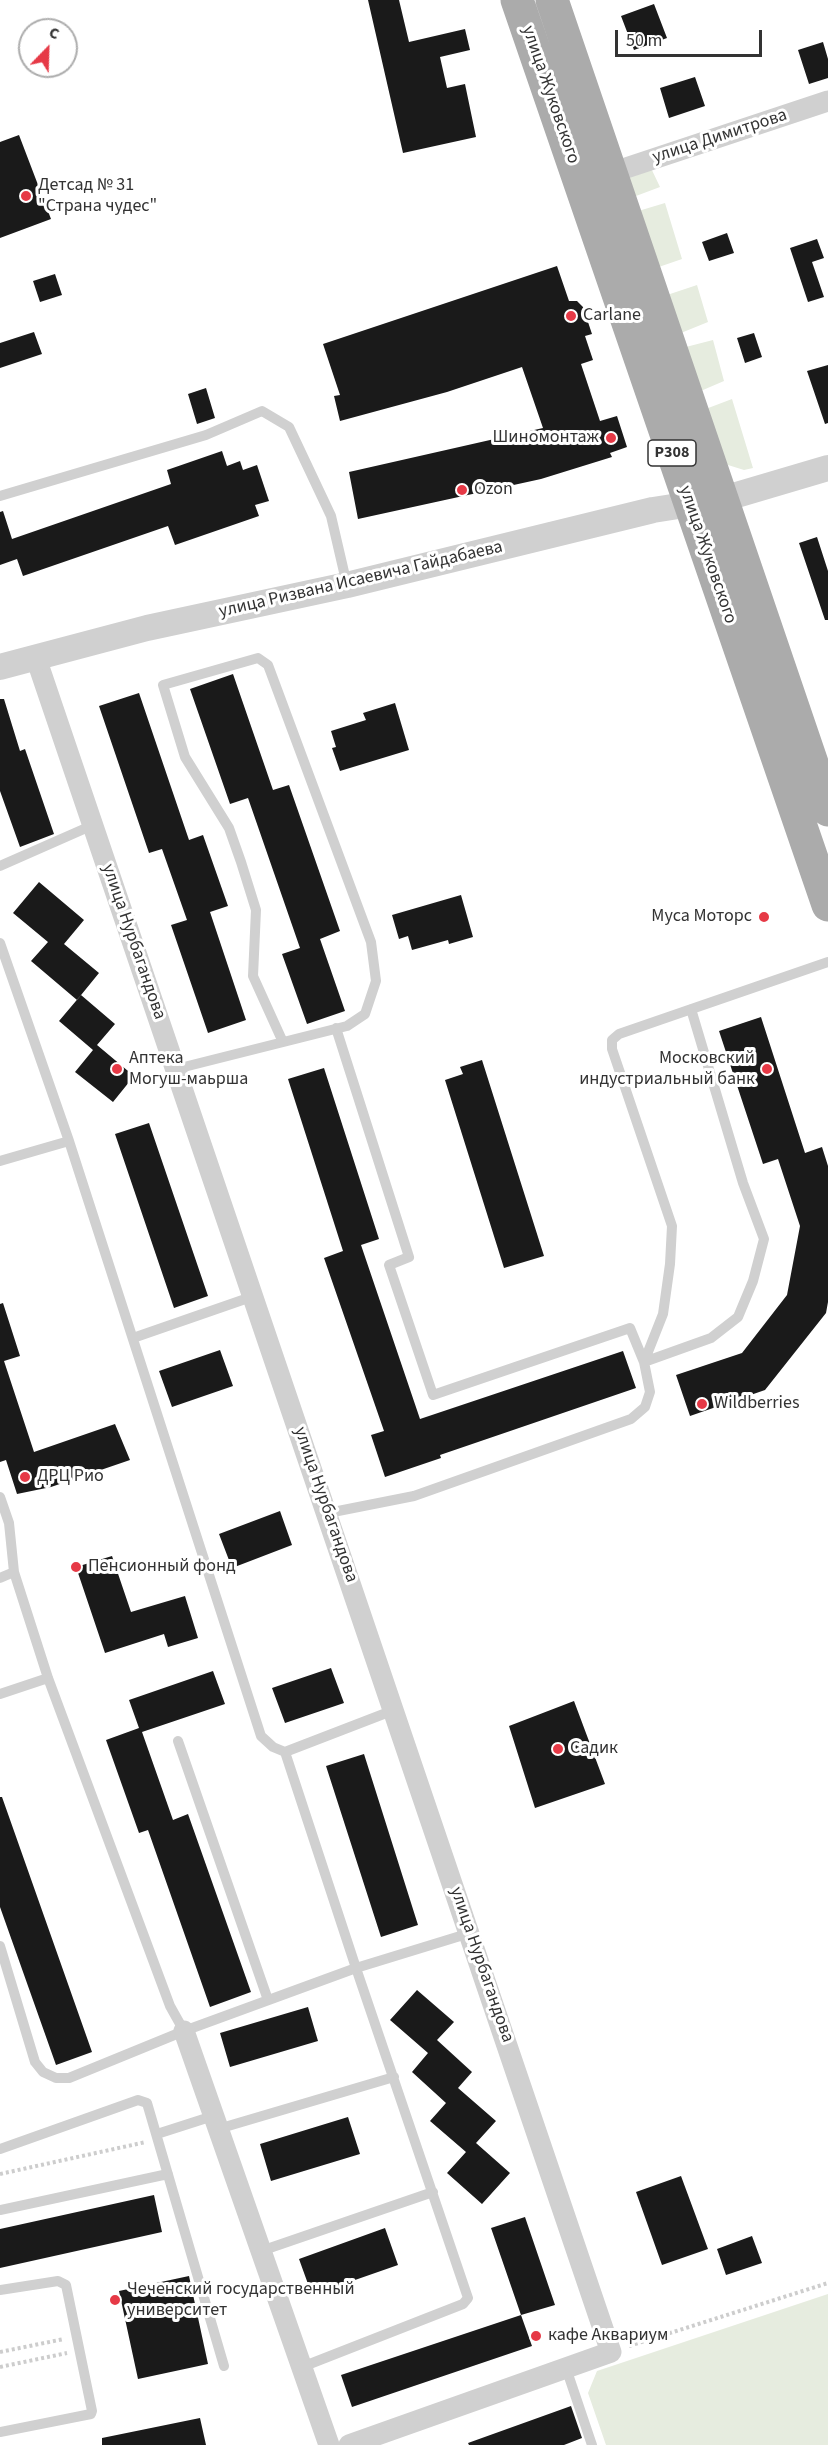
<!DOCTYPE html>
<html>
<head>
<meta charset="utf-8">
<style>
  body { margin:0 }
  #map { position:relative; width:828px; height:2445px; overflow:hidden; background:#fff; font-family:"Source Sans 3",sans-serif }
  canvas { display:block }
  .north { position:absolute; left:18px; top:18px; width:60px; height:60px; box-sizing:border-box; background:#fff; border:2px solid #adadad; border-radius:50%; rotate:23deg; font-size:16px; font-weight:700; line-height:24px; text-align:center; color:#333 }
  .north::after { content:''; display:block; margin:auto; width:21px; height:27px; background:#e63946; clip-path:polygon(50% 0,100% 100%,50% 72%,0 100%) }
  .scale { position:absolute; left:615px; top:30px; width:147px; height:27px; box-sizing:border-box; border:3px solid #333; border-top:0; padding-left:8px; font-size:18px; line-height:21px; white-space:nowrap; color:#333; -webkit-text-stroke:4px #fff; paint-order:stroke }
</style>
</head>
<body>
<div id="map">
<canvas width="828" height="2445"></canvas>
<div class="north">С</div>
<div class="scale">50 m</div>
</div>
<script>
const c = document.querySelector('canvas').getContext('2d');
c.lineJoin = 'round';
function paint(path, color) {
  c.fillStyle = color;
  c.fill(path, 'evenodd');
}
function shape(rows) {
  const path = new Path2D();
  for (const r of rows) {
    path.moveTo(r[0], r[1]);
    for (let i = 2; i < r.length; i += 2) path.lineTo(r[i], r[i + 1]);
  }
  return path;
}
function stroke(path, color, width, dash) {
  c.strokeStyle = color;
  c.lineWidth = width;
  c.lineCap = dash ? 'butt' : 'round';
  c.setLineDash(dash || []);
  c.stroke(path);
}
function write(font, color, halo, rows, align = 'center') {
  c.font = font + ' "Source Sans 3",sans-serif';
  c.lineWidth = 6;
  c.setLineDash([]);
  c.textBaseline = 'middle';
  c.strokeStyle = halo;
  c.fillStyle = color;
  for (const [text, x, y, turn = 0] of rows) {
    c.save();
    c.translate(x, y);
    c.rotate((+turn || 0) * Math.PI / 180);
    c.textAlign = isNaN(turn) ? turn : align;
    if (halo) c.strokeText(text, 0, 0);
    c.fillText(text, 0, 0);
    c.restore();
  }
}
paint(shape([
  [650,166,660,187,628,199,623,181],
  [665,203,682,259,653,269,635,212],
  [697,285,708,322,676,335,664,296],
  [713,340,724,381,696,393,682,348],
  [732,399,753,468,744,470,728,465,718,453,703,410],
  [828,2294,828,2445,606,2445,588,2393,597,2371]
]), '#e6ecdf');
paint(shape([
  [368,0,399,0,409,42,465,29,470,50,440,57,447,88,465,84,476,137,403,153],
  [654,4,667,38,634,50,621,16],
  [823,42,828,59,828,78,809,84,798,50],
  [695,77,705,106,669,118,660,88],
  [19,135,51,219,0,238,0,142],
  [727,233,734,253,709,261,702,242],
  [817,239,824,258,812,262,824,297,808,302,790,248],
  [557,266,569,301,577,301,583,307,592,334,585,336,593,360,581,364,600,421,617,416,627,447,610,453,612,457,541,479,358,519,349,472,543,428,522,367,447,392,340,421,334,396,340,395,323,344],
  [55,274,62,295,40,302,33,281],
  [34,332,42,354,0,368,0,343],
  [754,333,762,357,745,363,737,338],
  [828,365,828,423,825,424,807,371],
  [206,388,215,418,197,424,188,394],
  [222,451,227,466,240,461,243,470,257,465,269,501,255,505,259,516,175,545,168,526,23,576,17,559,0,565,0,512,3,511,12,539,171,484,167,470],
  [817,537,828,571,828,620,825,620,799,543],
  [233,674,273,790,289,785,340,931,320,939,345,1011,307,1024,282,954,300,948,248,798,230,804,190,689],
  [139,693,189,840,203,835,228,906,210,912,246,1020,208,1033,171,925,187,920,162,849,149,853,99,706],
  [0,699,4,699,20,751,25,749,54,834,20,847,0,791],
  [395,703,409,750,340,771,332,748,336,747,331,731,366,720,363,713],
  [39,882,84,920,64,944,99,973,77,1000,31,961,48,942,13,913],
  [461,895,473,937,449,944,448,940,412,950,408,936,399,939,392,915],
  [81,995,115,1024,97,1045,134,1076,113,1102,75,1072,93,1050,59,1021],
  [761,1017,805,1153,822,1147,828,1166,828,1302,826,1313,765,1390,690,1416,676,1375,742,1353,787,1295,800,1226,778,1159,763,1164,719,1031],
  [482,1060,544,1256,504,1268,445,1080,463,1074,460,1067],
  [324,1068,379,1239,361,1245,420,1419,623,1351,636,1388,440,1455,441,1458,385,1477,371,1435,384,1431,324,1258,343,1251,288,1079],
  [149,1123,208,1296,174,1308,115,1134],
  [3,1303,20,1356,4,1361,34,1452,115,1424,130,1460,51,1487,17,1494,6,1460,0,1462,0,1304],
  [220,1350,233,1386,172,1407,159,1371],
  [280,1511,292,1545,232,1568,219,1534],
  [112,1556,131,1612,185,1596,198,1638,168,1647,164,1634,105,1653,76,1567],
  [331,1668,344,1703,285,1723,272,1688],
  [213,1671,225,1704,142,1732,173,1820,188,1814,251,1992,210,2007,148,1830,139,1833,106,1740,139,1728,129,1700],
  [574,1701,605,1784,535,1808,509,1726],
  [364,1754,418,1925,381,1937,326,1766],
  [0,1797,2,1797,92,2052,56,2065,0,1907],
  [417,1990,454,2022,437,2040,472,2072,458,2088,496,2121,476,2143,510,2173,482,2204,447,2173,466,2152,430,2121,446,2103,412,2072,428,2053,390,2020],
  [308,2007,318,2041,230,2067,220,2033],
  [348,2117,360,2154,271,2181,260,2144],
  [681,2176,708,2249,662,2265,636,2192],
  [154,2195,162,2232,0,2268,0,2229],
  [525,2217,555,2305,521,2315,491,2228],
  [385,2228,398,2265,312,2295,299,2259],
  [752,2236,762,2263,726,2275,717,2249],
  [189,2276,208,2364,138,2379,119,2291],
  [521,2315,532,2346,352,2407,341,2375],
  [571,2406,582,2438,564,2445,469,2445,468,2443],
  [200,2418,206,2445,102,2445,102,2438]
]), '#1a1a1a');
stroke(shape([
  [0,2174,146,2142],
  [629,2346,828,2283],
  [0,2352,64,2339],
  [0,2367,67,2353]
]), '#cdcdcd', 4, [3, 3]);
stroke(shape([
  [0,496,206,435,262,411,289,427,331,516,347,585],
  [0,866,93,825],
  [0,943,69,1141,261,1736,273,1747,285,1752,356,1968,470,1933],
  [176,1069,347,1026,365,1014,376,981,371,942,268,665,258,658,163,685,185,757,229,828,241,862,256,910,253,976,282,1040],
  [0,1161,69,1141],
  [133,1338,254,1296],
  [644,1362,663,1314,670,1264,672,1226,612,1049,612,1040,619,1034,828,962],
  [644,1362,711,1338,738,1317,753,1281,764,1239,743,1183,691,1009],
  [0,1497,9,1523,14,1572,48,1678,170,2006,184,2031],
  [328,1513,414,1496,631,1419,645,1407,650,1392,644,1362,630,1328,433,1395,389,1265,409,1257,336,1028],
  [0,1578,14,1572],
  [0,1694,48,1678],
  [178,1741,268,2000],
  [285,1752,394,1710],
  [0,1946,35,2062,43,2072,56,2078,69,2078,184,2031,356,1968,468,2298,463,2304,302,2367],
  [218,2129,394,2077],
  [157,2134,213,2116],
  [0,2149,138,2100,147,2103,224,2366],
  [0,2210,168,2174],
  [261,2251,433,2192],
  [0,2290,58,2281,66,2285,92,2411,91,2414,0,2432],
  [566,2368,592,2445]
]), '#d0d0d0', 10);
stroke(shape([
  [611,173,828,101],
  [36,658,611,2352,349,2445],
  [184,2031,329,2445]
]), '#d0d0d0', 21);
stroke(shape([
  [0,667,147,628,347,585,653,510,723,499,828,468]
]), '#d0d0d0', 26);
stroke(shape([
  [517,0,828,905],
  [552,0,828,810]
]), '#ababab', 33);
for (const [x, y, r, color] of [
  [26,196,6,"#e63946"],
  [571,316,6,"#e63946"],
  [611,438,6,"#e63946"],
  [462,490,6,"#e63946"],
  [764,917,6,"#e63946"],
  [117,1069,6,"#e63946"],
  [767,1069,6,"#e63946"],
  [702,1404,6,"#e63946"],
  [25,1477,6,"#e63946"],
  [76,1567,6,"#e63946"],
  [558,1749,6,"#e63946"],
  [115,2300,6,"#e63946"],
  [536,2336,6,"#e63946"]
]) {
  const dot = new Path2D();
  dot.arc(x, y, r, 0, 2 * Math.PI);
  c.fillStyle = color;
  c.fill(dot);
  stroke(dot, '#fff', 2);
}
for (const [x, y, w] of [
  [672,453,48]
]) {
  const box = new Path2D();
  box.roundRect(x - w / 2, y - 13, w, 26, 4.5);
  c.fillStyle = '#fff';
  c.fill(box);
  stroke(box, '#333', 1.5);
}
write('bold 16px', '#333', null, [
  ["P308",672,453]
]);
write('18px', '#333', '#fff', [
  ["улица Жуковского",550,95,71],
  ["улица Димитрова",720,137,-18],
  ["улица Жуковского",707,555,71],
  ["улица Ризвана Исаевича Гайдабаева",361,580,-13],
  ["улица Нурбагандова",133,942,71],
  ["улица Нурбагандова",325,1505,71],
  ["улица Нурбагандова",481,1965,71]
]);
write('18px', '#333', '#fff', [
  ["Детсад № 31",38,186],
  ["\"Страна чудес\"",38,207],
  ["Carlane",583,316],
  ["Шиномонтаж",599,438,"right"],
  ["Ozon",474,490],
  ["Муса Моторс",752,917,"right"],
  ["Аптека",129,1059],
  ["Могуш-маьрша",129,1080],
  ["Московский",755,1059,"right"],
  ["индустриальный банк",755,1080,"right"],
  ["Wildberries",714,1404],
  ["ДРЦ Рио",37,1477],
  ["Пенсионный фонд",88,1567],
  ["Садик",570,1749],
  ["Чеченский государственный",127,2290],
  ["университет",127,2311],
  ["кафе Аквариум",548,2336]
], 'left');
</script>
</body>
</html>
